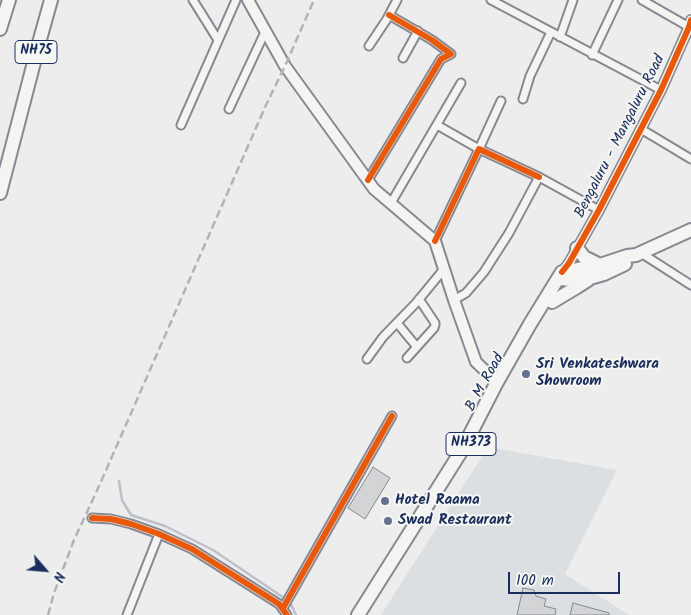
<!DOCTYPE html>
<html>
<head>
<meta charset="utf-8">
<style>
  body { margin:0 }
  #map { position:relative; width:691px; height:615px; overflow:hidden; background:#ededed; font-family:Kalam,sans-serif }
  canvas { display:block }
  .north { position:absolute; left:20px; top:545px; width:50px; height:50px; -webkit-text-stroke:4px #f6f6f2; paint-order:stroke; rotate:117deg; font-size:14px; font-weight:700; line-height:20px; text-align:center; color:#1b2f5e }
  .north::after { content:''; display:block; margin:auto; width:18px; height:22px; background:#1b2f5e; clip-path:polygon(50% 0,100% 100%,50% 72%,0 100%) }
  .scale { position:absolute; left:508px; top:572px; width:112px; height:22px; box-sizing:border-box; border:2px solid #1b2f5e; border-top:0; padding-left:6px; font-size:15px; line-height:18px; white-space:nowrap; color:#1b2f5e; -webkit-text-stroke:4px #f6f6f2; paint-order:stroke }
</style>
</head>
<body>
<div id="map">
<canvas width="691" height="615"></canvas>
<div class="north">N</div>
<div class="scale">100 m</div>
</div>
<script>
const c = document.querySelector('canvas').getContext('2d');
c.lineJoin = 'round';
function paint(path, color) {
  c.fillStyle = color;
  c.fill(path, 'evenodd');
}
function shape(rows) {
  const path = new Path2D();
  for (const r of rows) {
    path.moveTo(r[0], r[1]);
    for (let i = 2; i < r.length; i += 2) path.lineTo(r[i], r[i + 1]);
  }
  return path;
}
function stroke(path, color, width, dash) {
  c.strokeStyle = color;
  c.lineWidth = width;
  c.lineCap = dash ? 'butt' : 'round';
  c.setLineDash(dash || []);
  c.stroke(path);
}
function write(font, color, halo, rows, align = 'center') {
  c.font = font + ' Kalam,sans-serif';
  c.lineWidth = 4;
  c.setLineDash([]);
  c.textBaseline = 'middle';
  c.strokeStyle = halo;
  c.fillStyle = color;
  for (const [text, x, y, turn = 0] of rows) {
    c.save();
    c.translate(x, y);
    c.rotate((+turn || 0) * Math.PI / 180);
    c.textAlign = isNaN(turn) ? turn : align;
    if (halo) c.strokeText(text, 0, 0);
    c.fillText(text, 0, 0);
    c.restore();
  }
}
paint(shape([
  [488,447,617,470,565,574,629,615,381,615]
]), '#dcdfe1');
stroke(shape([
  [119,481,122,500,131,515,165,526,213,550,290,602,296,615]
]), '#bbc0cb', 2.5);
const building = shape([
  [373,467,390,478,365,519,348,508,373,467],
  [523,588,534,590,536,596,546,599,544,606,556,609,555,615,517,615,523,588],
  [573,603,609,613,609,615,570,615,573,603]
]);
paint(building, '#d3d4d6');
stroke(building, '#868992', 1);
const minor = shape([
  [193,0,218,40],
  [491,0,661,90],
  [642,0,689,27],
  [560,37,573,0],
  [369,46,387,19,397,0],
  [592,55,618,0],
  [403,58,418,31],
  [523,99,530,76,551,32],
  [229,109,265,32],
  [181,125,236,0],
  [437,125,479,149,501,101],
  [641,129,691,159],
  [368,180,441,59,451,54,432,40,389,15],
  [391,203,461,83],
  [435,241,479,149,539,177],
  [641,253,691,285],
  [454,300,466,293,484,272,509,233,539,177,599,210],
  [397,323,417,347],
  [407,358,434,328,435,325,435,323,419,299],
  [367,359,383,337,416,303,444,269],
  [92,518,111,519,131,524,159,534,192,549,279,604,287,615],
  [283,608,392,416],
  [127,615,159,534]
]);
const tertiary = shape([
  [562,272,569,263,599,210,661,90,689,27,691,20]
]);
const secondary = shape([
  [248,0,285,66,374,189,435,241,454,300,476,362,497,382]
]);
const trunk = shape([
  [0,29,9,0],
  [0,193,39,43,51,0],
  [577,248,584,257,600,265],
  [558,279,576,280,590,278,604,274,625,264],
  [552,302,577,287,588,280],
  [358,615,462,450,497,382,530,324,562,272,600,265,627,256,636,255,691,230]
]);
stroke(minor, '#868992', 11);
stroke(tertiary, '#868992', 12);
stroke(secondary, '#868992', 14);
stroke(trunk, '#868992', 16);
stroke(minor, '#f4f4f2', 7);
stroke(tertiary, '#f4f4f2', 9);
stroke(secondary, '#f4f4f2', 10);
stroke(trunk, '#f4f4f2', 12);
stroke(shape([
  [48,615,54,593,74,540,100,484,266,105,285,66,314,0]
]), '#b1b3b8', 2.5, [8, 4]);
stroke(shape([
  [368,180,441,59,451,54,432,40,389,15],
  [435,241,479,149,539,177],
  [562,272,569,263,599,210,661,90,689,27,691,20],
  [92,518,111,519,131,524,159,534,192,549,279,604,287,615],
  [283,608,392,416]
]), '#e8590c', 6);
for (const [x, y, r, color] of [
  [526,374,5,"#647290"],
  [385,501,5,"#647290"],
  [388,521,5,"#647290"]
]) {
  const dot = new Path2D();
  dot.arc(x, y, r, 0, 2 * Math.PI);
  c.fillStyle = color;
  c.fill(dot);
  stroke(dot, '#f6f6f2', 2);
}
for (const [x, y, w] of [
  [36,52,42],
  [471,444,50]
]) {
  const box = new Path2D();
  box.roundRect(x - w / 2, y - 11.5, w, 23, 4);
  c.fillStyle = '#f6f6f2';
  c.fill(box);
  stroke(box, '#1b2f5e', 1);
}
write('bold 14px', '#1b2f5e', null, [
  ["NH75",36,52],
  ["NH373",471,444]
]);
write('15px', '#1b2f5e', '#f6f6f2', [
  ["Bengaluru - Mangaluru Road",621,137,-63],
  ["B M Road",486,383,-61]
]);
write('bold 15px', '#1b2f5e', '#f6f6f2', [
  ["Sri Venkateshwara",536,365],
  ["Showroom",536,382],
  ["Hotel Raama",395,501],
  ["Swad Restaurant",398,521]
], 'left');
</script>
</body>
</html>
